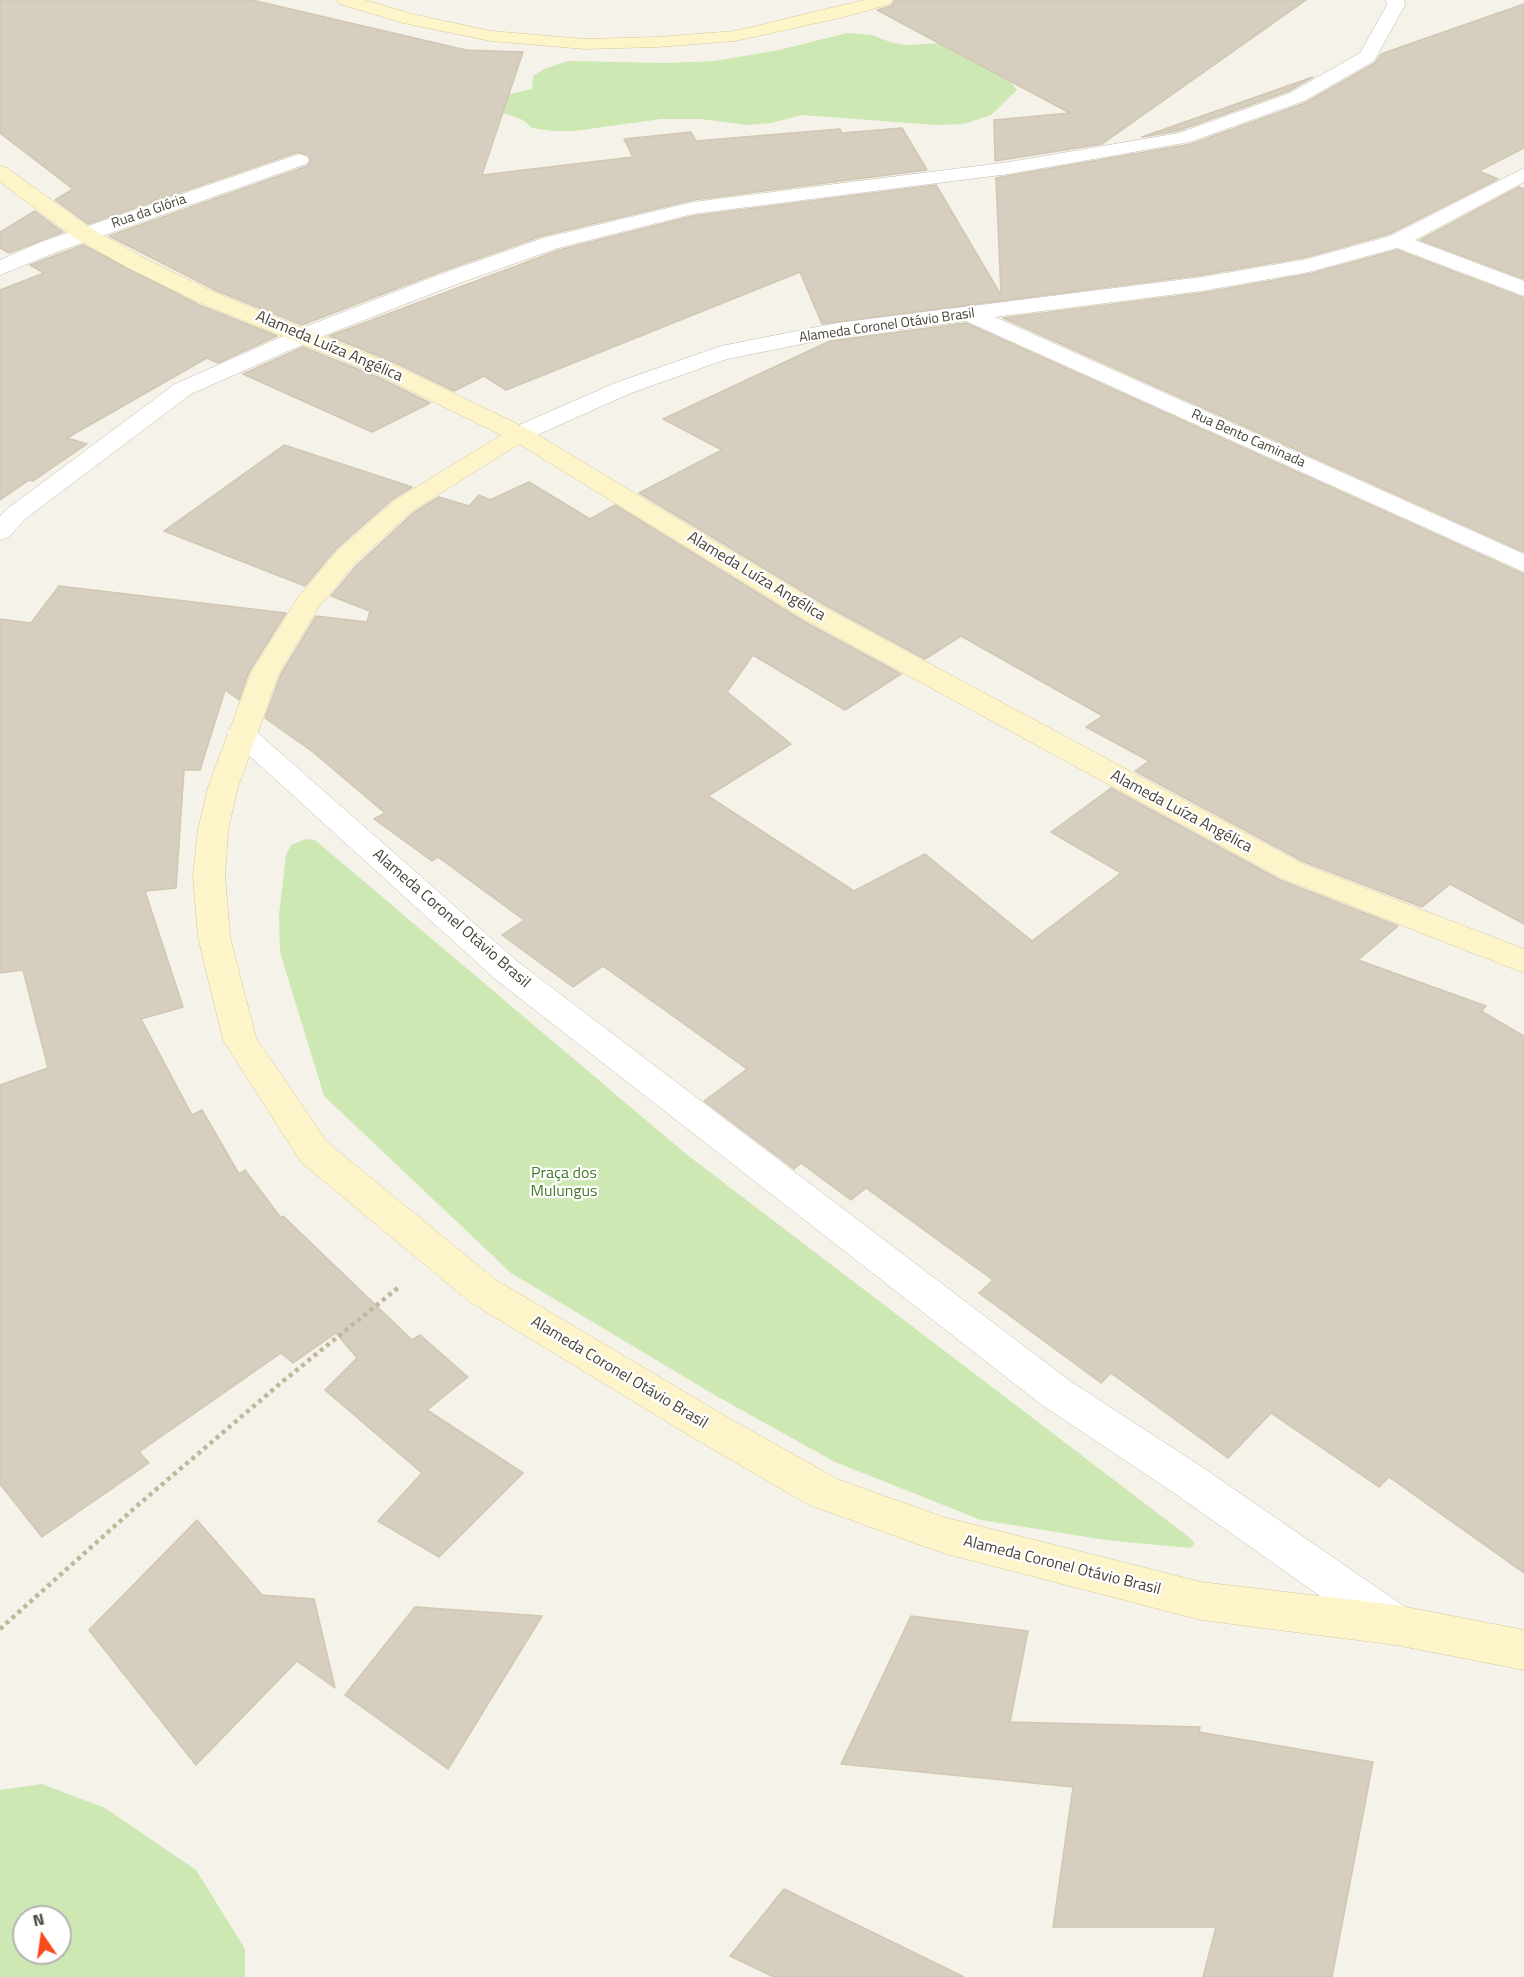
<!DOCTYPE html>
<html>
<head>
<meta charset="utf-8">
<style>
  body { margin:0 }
  #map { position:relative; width:1524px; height:1977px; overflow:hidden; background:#f5f2ea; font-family:"Titillium Web",sans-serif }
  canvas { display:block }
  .north { position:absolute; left:12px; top:1905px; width:60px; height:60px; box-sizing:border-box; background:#fff; border:2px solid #b6b4af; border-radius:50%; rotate:347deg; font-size:16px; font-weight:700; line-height:24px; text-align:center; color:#494338 }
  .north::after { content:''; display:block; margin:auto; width:21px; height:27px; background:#f84b1e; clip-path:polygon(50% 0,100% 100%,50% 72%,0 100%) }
</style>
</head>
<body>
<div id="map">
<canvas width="1524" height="1977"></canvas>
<div class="north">N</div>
</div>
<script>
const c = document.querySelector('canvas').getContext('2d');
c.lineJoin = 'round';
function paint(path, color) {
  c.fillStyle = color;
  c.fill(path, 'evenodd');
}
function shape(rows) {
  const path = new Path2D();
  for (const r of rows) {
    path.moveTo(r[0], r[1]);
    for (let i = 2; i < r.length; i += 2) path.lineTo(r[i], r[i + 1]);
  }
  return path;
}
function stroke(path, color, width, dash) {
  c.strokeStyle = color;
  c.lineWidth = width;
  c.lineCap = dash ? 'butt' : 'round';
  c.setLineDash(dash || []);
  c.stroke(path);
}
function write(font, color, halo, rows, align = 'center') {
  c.font = font + ' "Titillium Web",sans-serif';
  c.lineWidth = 4.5;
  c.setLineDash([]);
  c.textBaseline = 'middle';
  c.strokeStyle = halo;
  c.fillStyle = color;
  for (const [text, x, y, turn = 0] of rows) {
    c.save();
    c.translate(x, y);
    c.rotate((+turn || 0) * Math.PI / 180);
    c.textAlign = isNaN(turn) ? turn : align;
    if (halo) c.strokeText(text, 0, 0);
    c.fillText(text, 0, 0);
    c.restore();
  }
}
paint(shape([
  [847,33,872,35,890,42,905,45,945,43,1003,72,1017,90,991,115,964,124,936,125,802,115,771,123,747,125,701,119,661,119,574,131,553,131,532,128,523,120,506,114,484,111,501,96,532,89,533,76,544,69,568,61,666,63,715,61,779,50],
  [306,839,315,840,686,1154,1185,1534,1194,1542,1193,1546,1189,1548,1106,1540,981,1520,835,1462,713,1394,511,1273,324,1096,280,952,279,915,286,855,291,845],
  [42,1784,105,1808,196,1870,245,1949,245,1977,0,1977,0,1790],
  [24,1917,60,1917,60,1953,24,1953]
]), '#cde8b3');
const building = shape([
  [0,0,252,0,466,50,523,52,482,175,633,157,624,139,691,132,696,141,840,129,842,133,902,128,927,170,693,200,542,236,440,272,302,325,217,291,109,236,307,166,311,160,308,155,298,152,88,224,55,200,73,189,0,133,0,0],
  [895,0,1306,0,1102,144,995,161,994,120,1070,113,877,10,891,6,895,0],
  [1524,4,1524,148,1479,171,1498,179,1389,234,1307,257,1202,275,822,324,800,272,506,390,484,376,454,391,398,364,329,336,559,250,693,216,936,185,1001,295,996,178,1191,144,1305,103,1375,63,1381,54,1524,4],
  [1313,77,1289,91,1178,131,1142,137,1313,77],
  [1519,187,1524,189,1524,279,1420,240,1519,187],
  [35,211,63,232,9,253,0,248,0,232,35,211],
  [83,245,199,305,277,336,218,363,207,358,67,438,87,444,33,481,29,480,0,500,0,290,44,273,30,265,83,245],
  [1397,250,1524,298,1524,552,1003,318,1202,293,1309,274,1397,250],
  [966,323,1524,574,1524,924,1450,884,1422,907,1304,862,1135,771,1149,761,1086,727,1103,716,961,636,925,659,825,605,639,493,722,450,663,419,830,341,966,323],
  [303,347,380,378,430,403,372,432,243,374,303,347],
  [284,445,412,487,393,499,336,549,305,586,164,531,284,445],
  [529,482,590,519,615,505,803,621,901,674,845,710,753,655,727,692,791,744,708,796,854,891,925,854,1032,941,1121,873,1051,832,1111,788,1280,880,1398,926,1358,960,1486,1006,1481,1011,1524,1036,1524,1573,1389,1477,1379,1487,1271,1413,1228,1458,1111,1373,1101,1383,979,1293,993,1280,866,1188,851,1200,801,1163,794,1169,704,1101,747,1069,603,966,573,987,502,935,524,920,438,857,432,861,374,819,385,813,313,752,265,718,281,674,316,616,367,622,370,611,331,596,357,565,413,513,439,497,469,506,479,495,490,500,529,482],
  [59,586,286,613,249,672,239,700,225,690,200,770,184,770,176,888,145,891,183,1007,141,1019,192,1115,202,1110,239,1174,245,1170,281,1218,283,1216,412,1340,420,1335,468,1377,427,1410,523,1473,439,1557,378,1521,422,1473,325,1390,357,1358,336,1333,293,1363,281,1353,139,1452,149,1463,42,1537,0,1484,0,1085,48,1068,23,970,0,973,0,619,31,623,59,586],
  [197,1520,262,1595,314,1599,335,1688,297,1661,196,1765,89,1630,197,1520],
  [415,1607,542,1616,448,1769,345,1695,415,1607],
  [911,1616,1028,1631,1010,1722,1200,1727,1199,1732,1373,1762,1332,1977,1203,1977,1216,1927,1053,1927,1073,1787,841,1764,911,1616],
  [784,1889,964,1977,774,1977,730,1956,784,1889]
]);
paint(building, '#d6cebf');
stroke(building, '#d1c7b2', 1.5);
const street = shape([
  [1386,0,1404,0,1405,5,1374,61,1304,101,1190,142,1009,174,693,214,558,248,457,284,313,340,191,394,25,519,9,537,0,540,0,516,7,509,175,384,297,330,441,274,543,238,693,202,1009,162,1179,133,1290,93,1360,53,1387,5,1386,0],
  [299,154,306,156,309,160,306,164,57,252,0,275,0,260,41,242,299,154],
  [1524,168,1524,182,1415,240,1524,281,1524,296,1397,248,1309,272,1202,291,995,317,1524,554,1524,572,966,321,837,337,727,359,631,393,528,439,519,441,510,439,507,434,510,429,615,383,721,346,837,323,1202,277,1307,259,1390,236,1524,168],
  [241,724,251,727,518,962,1070,1381,1202,1467,1411,1611,1417,1625,1411,1639,1396,1645,1381,1639,1174,1493,1042,1405,494,978,231,739,226,733,231,727,241,724]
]);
const secondary = shape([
  [337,0,365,0,412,14,491,31,585,39,657,37,735,31,864,0,893,0,890,4,844,17,735,41,657,47,585,49,491,41,403,23,340,4,337,0],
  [0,166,7,168,92,229,146,259,216,293,397,366,528,429,824,607,1303,864,1524,949,1524,973,1281,878,804,619,519,444,412,511,355,563,318,608,279,673,238,787,228,830,225,876,230,937,256,1038,327,1142,496,1280,725,1416,837,1479,943,1517,1201,1582,1396,1605,1524,1630,1524,1670,1396,1645,1201,1620,943,1553,809,1505,697,1440,470,1302,301,1162,223,1040,198,937,193,876,198,830,208,787,251,673,297,599,337,551,394,501,501,435,381,376,200,303,130,269,76,239,0,182,0,166]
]);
stroke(street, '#c0baac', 1);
stroke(secondary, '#d4c79a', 1);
stroke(shape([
  [0,1629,138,1505,282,1382,399,1287]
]), '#c2b79d', 4.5, [4, 4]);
paint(street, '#fff');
paint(secondary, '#fef4ca');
write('14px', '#494338', '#fff', [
  ["Rua da Glória",149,212,-19],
  ["Alameda Coronel Otávio Brasil",887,326,-8],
  ["Rua Bento Caminada",1248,439,24]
]);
write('16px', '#494338', '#fff', [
  ["Alameda Luíza Angélica",329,347,23],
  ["Alameda Luíza Angélica",756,577,31],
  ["Alameda Luíza Angélica",1181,812,28],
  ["Alameda Coronel Otávio Brasil",451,919,41],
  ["Alameda Coronel Otávio Brasil",619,1373,31],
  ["Alameda Coronel Otávio Brasil",1062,1566,14]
]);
write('16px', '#457b2b', '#fff', [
  ["Praça dos",564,1174],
  ["Mulungus",564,1192]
]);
</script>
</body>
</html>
